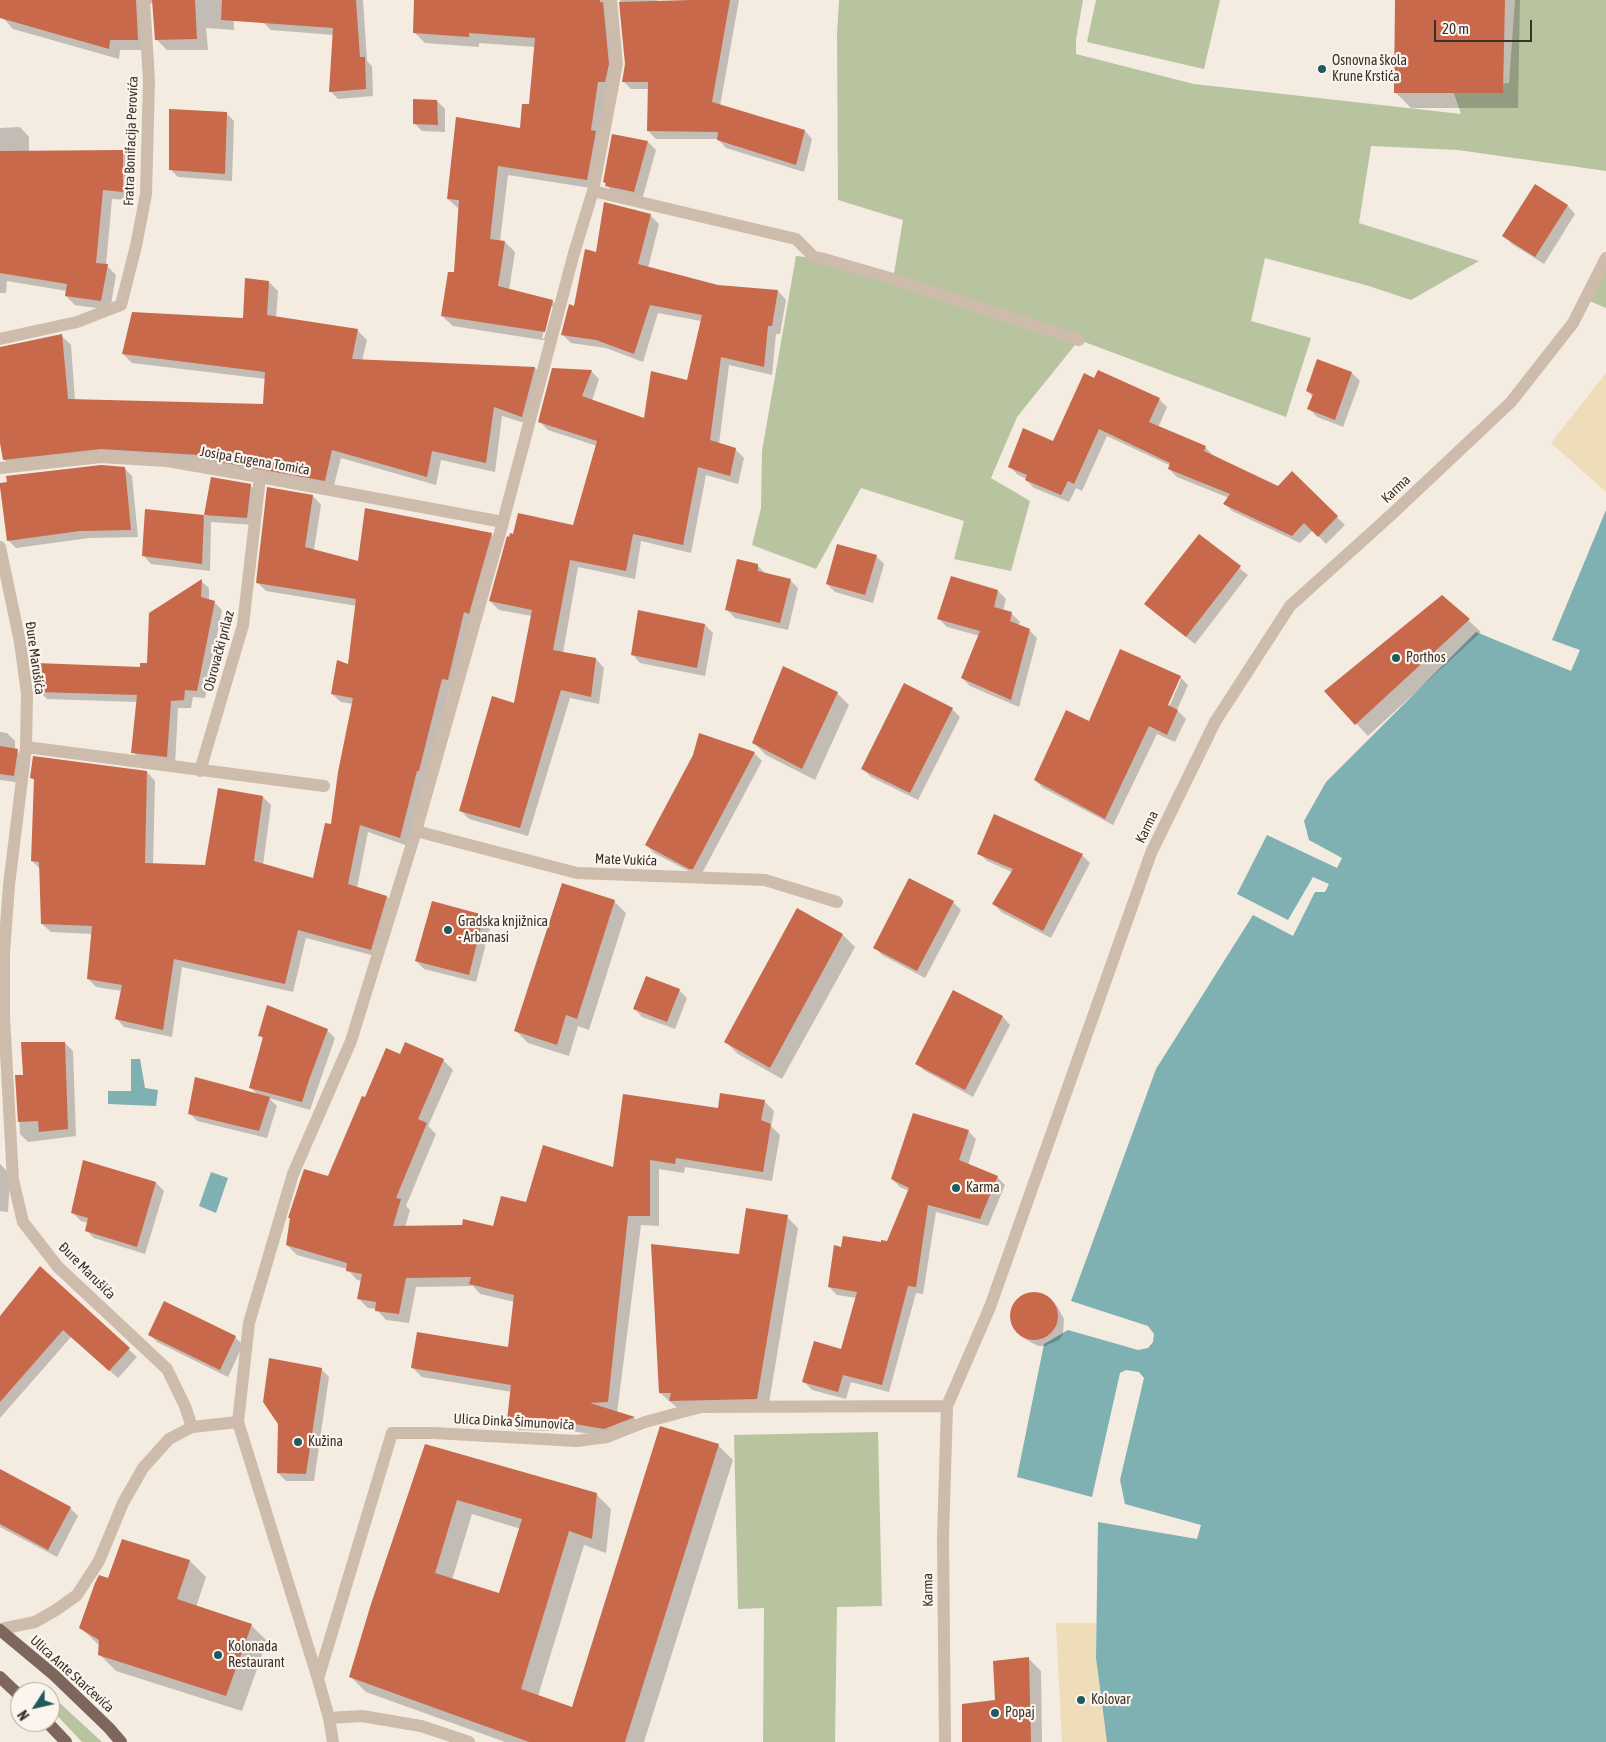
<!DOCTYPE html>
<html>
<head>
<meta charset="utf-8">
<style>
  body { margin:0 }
  #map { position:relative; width:1606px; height:1742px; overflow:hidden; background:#f4ebe1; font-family:"Asap Condensed",sans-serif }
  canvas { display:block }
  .north { position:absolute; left:10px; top:1682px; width:50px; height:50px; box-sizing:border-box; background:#fbf5ee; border:1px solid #aea6a0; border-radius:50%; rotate:235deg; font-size:14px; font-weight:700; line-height:20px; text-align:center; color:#3b302b }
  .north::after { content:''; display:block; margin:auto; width:18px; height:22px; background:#1f5a5e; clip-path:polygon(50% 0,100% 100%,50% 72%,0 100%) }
  .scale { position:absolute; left:1434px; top:20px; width:98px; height:22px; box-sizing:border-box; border:2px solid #3b302b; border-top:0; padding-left:6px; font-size:15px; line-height:18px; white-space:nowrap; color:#3b302b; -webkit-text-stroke:4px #fbf5ee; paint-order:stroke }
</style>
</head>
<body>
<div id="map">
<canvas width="1606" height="1742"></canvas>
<div class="north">N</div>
<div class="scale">20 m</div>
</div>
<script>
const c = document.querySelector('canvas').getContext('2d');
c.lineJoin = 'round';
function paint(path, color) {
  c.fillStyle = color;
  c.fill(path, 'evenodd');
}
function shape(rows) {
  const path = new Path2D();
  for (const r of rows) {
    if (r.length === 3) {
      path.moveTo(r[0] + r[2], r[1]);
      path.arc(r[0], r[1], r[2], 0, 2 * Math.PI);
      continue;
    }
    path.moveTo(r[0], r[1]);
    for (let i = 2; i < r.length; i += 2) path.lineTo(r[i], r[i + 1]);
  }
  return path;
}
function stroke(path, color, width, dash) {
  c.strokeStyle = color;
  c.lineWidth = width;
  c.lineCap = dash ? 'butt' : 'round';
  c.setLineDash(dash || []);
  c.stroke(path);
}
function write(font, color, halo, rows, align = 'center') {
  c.font = font + ' "Asap Condensed",sans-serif';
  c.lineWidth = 4.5;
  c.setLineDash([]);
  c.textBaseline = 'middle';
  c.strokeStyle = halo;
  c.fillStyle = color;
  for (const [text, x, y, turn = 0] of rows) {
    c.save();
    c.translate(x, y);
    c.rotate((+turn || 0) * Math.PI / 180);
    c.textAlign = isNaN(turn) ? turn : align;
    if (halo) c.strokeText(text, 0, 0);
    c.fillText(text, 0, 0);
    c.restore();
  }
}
paint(shape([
  [839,0,1083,0,1076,40,1076,54,1194,84,1461,114,1451,85,1509,83,1515,0,1606,0,1606,171,1458,150,1371,146,1359,223,1479,261,1411,300,1369,286,1265,258,1251,321,1311,338,1286,417,1079,340,1017,417,991,478,1030,501,1011,571,954,559,964,521,861,488,816,569,752,545,761,508,762,451,796,256,824,259,893,279,903,220,838,200,837,34],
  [1096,0,1220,0,1204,69,1087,42],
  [1606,258,1606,308,1585,299],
  [878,1432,882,1606,837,1607,835,1742,763,1742,764,1608,738,1609,734,1435],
  [50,1694,102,1742,82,1742,50,1708]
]), '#b8c4a0');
paint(shape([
  [1606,373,1606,492,1551,443],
  [1056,1623,1096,1623,1096,1658,1107,1742,1062,1742]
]), '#efdcb8');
paint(shape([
  [1606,510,1606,1742,1107,1742,1096,1658,1098,1522,1197,1539,1201,1525,1125,1504,1120,1480,1144,1378,1139,1372,1126,1370,1120,1373,1092,1497,1017,1477,1044,1344,1068,1330,1138,1350,1148,1348,1153,1342,1154,1334,1148,1326,1071,1301,1156,1069,1253,915,1293,936,1315,892,1325,892,1329,884,1313,877,1288,920,1237,894,1267,835,1337,868,1342,858,1309,840,1304,821,1326,782,1476,632,1571,671,1580,650,1552,640],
  [131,1059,140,1059,145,1088,158,1090,156,1106,108,1104,108,1091,131,1091],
  [211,1172,228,1178,216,1213,199,1206]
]), '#7fb0b2');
paint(shape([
  [7,0,233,0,234,30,206,28,208,50,167,50,156,39,154,3,151,3,146,12,149,50,120,50,119,59,13,29,3,18],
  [265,0,363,0,367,61,372,66,373,96,338,99,330,91,334,35,271,30,263,22],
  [415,0,611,0,618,74,597,189,508,175,500,241,505,242,515,252,509,290,552,301,563,312,555,342,453,326,442,316,455,273,459,209,448,199,521,129,530,106,535,47,479,43,479,47,425,43,415,33],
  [550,307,553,307,544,339,542,338],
  [620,0,657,0,658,2,739,0,720,106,805,131,812,139,804,172,726,148,718,139,656,139,648,131,650,89,631,89,623,81,626,63],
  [1396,0,1520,0,1518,108,1411,108,1395,92],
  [437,101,445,109,445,132,422,131,414,123],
  [226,113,234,121,232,181,178,177,170,169],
  [20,127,29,137,29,152,122,151,132,160,131,200,112,199,106,265,116,275,110,310,75,305,66,296,67,291,7,281,6,293,0,293,0,128],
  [648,142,656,150,642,200,614,193,604,182],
  [1568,206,1575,214,1544,264,1512,244,1504,236],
  [650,215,659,224,648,268,717,286,778,291,786,300,780,334,776,334,772,375,729,365,719,444,736,450,744,458,738,484,706,475,691,553,641,541,635,579,578,567,563,653,596,659,604,668,599,704,570,698,528,836,469,819,460,810,515,705,532,616,499,610,490,601,574,526,597,446,548,430,539,421,591,371,599,379,592,401,645,420,688,381,701,321,658,313,643,362,606,348,571,343,562,334,575,307,597,254],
  [269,282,278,291,276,318,358,331,367,340,362,361,535,368,544,377,531,425,502,416,495,472,441,460,436,485,341,458,333,489,111,457,13,468,4,459,0,435,0,348,62,336,71,345,75,401,264,405,266,379,132,363,123,354,244,319],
  [1318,361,1352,373,1360,381,1343,427,1317,417,1309,409,1313,397,1307,391],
  [1099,371,1160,400,1167,407,1158,428,1205,447,1213,455,1278,487,1292,473,1345,525,1326,544,1313,530,1300,543,1232,511,1224,503,1229,498,1177,477,1169,469,1171,466,1107,436,1082,491,1076,488,1069,502,1034,488,1026,480,1027,479,1018,475,1010,467,1054,443],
  [124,468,132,476,138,537,89,538,16,548,8,540],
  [212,478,250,485,258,493,255,525,211,522,210,571,151,564,144,556,146,510,205,516],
  [268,488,313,496,321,505,314,550,359,563,491,534,499,542,456,688,450,687,428,779,408,846,368,832,357,888,387,897,395,905,379,957,306,938,293,992,182,967,172,1037,124,1027,116,1018,122,991,96,987,88,979,93,934,51,932,42,924,40,869,32,861,35,781,32,778,147,772,155,781,153,864,206,866,263,797,271,805,263,865,314,879,332,825,353,704,341,702,332,694,350,665,357,606,266,591,257,582],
  [1199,536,1248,575,1195,644,1154,612],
  [876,556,884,564,873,603,835,592,827,584],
  [757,565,765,573,790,580,798,588,788,630,735,618,727,610],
  [952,577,998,591,1006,599,1003,611,1012,614,1020,622,1018,626,1029,630,1037,638,1019,707,970,686,962,678,980,636,947,627,939,619],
  [201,581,209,588,209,601,214,602,222,610,205,698,193,697,191,708,178,708,175,765,141,760,133,752,137,702,47,699,39,691,141,668,148,664],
  [1442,596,1481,632,1368,736,1326,691],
  [639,611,705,625,713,633,705,676,640,663,633,655],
  [1180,677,1188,685,1177,710,1186,719,1175,742,1157,734,1113,825,1043,788,1035,780,1089,723],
  [1178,679,1181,679,1167,712,1164,711],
  [837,693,849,705,815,780,766,755,754,743],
  [952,709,960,717,918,800,871,777,863,769],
  [0,732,7,733,15,741,15,750,25,758,22,783,0,780],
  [754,753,762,761,700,877,654,853,646,845],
  [979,853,1082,855,1090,863,1051,938,1001,912,994,904,1012,872,987,861],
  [614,901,626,913,589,1030,578,1026,569,1056,528,1043,516,1031],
  [953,902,961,910,925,978,882,955,874,947],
  [798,910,843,935,855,947,782,1079,738,1054,726,1042],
  [483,916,491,924,476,982,424,969,416,961],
  [679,990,687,998,675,1029,642,1017,635,1009],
  [954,992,1003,1017,1010,1025,973,1097,925,1071,917,1064],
  [327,1030,335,1038,310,1110,269,1098,277,1106,267,1138,197,1121,189,1113,258,1095,250,1087,263,1039,260,1035],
  [65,1043,73,1051,76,1136,28,1142,20,1134,17,1076,24,1077],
  [401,1055,443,1060,453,1070,428,1126,436,1134,406,1206,410,1210,405,1227,494,1228,526,1204,614,1168,719,1109,764,1101,774,1111,771,1126,780,1135,772,1181,685,1167,684,1173,659,1169,659,1226,641,1225,617,1413,634,1418,643,1427,614,1438,554,1428,554,1431,518,1430,508,1420,512,1392,422,1377,412,1367,509,1349,515,1302,480,1294,473,1286,416,1287,409,1323,386,1320,376,1309,368,1308,359,1299,362,1281,357,1280,347,1269,297,1255,287,1245,328,1178,365,1099],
  [968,1131,976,1139,968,1165,997,1177,1005,1185,988,1226,936,1212,923,1294,916,1293,889,1392,851,1382,846,1399,812,1390,804,1382,842,1350,857,1298,837,1295,829,1287,842,1248,888,1242,909,1191,900,1187,892,1179],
  [84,1161,156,1183,164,1191,145,1254,94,1238,86,1230,88,1223,81,1221,73,1213],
  [0,1164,10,1174,8,1212,0,1211],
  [787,1217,798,1228,768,1409,681,1411,660,1393,740,1255],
  [45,1272,137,1357,118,1378,71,1337,0,1418,0,1323],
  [1034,1293,1048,1298,1057,1306,1064,1319,1063,1334,1059,1340,1045,1346,1038,1346,1025,1339,1013,1324,1012,1309,1020,1297],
  [149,1334,235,1337,243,1345,228,1377,157,1342],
  [321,1369,329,1377,314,1481,286,1481,278,1473],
  [718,1445,733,1460,644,1742,505,1742,366,1692,351,1677,426,1446,596,1494,611,1509,606,1553,584,1545,538,1696,572,1709],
  [472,1514,521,1529,499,1595,452,1580],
  [0,1471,70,1508,78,1516,57,1557,0,1527],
  [190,1561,206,1577,196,1607,251,1625,267,1641,242,1711,116,1671,100,1655,100,1646,80,1627,109,1580],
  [1029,1659,1041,1671,1042,1742,963,1742]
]), '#0003');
paint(shape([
  [0,0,136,0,138,40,110,40,109,49,0,18],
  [152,0,195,0,197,39,155,40],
  [222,0,356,0,360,57,365,57,366,89,329,92,333,28,221,20],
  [414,0,600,0,600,2,603,2,609,64,605,82,598,82,591,130,596,131,587,180,498,166,490,239,505,241,498,286,553,300,545,332,441,316,448,272,454,272,459,200,447,199,456,117,520,128,522,104,529,104,535,38,469,33,469,37,413,33],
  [690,0,730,0,712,102,805,130,796,165,717,140,718,132,647,131,648,82,622,82,625,64,619,2],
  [1395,0,1505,0,1503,93,1394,93],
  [413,99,437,100,438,125,413,124],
  [169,109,227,112,225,174,169,170],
  [612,134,648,141,634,192,605,186,606,183,603,182],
  [123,150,123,192,103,190,96,263,108,264,101,301,65,296,67,284,0,273,0,151],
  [1535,184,1568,205,1535,257,1502,236],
  [604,202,651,214,638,264,718,285,778,290,772,326,768,326,764,367,721,357,710,440,736,448,730,476,698,467,683,545,633,534,626,571,570,560,553,650,596,658,591,697,561,690,520,828,459,811,492,696,514,703,532,610,489,601,507,536,509,537,510,533,513,534,518,513,573,525,597,441,538,422,552,368,592,370,582,396,644,418,651,371,687,380,702,315,650,305,634,354,596,340,561,335,569,304,574,306,585,249,596,252],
  [245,278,269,281,267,315,358,329,352,359,535,367,522,417,494,407,486,463,432,451,427,477,332,450,325,481,214,461,215,456,101,449,3,460,0,443,0,347,62,334,68,399,263,404,265,372,122,354,132,312,243,318],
  [1317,359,1352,372,1335,420,1307,409,1313,394,1306,391],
  [1098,370,1160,398,1149,422,1206,446,1204,451,1278,486,1292,471,1338,516,1318,537,1304,523,1292,536,1223,504,1230,494,1168,469,1170,463,1099,429,1074,484,1068,481,1061,495,1025,480,1027,475,1008,467,1023,428,1053,441,1084,373,1094,378],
  [101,465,125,467,131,530,80,531,7,541,0,487,0,483,7,482,6,476],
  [211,477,251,484,247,518,204,515],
  [267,487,313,495,305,547,358,561,365,508,492,533,469,614,464,612,448,680,442,679,419,771,417,771,400,838,360,825,348,884,387,896,371,950,298,930,285,984,174,959,163,1030,115,1019,122,985,87,979,92,926,41,924,39,862,31,861,34,779,30,778,33,756,147,771,145,863,205,865,218,788,263,796,254,861,313,878,325,823,331,824,338,772,353,698,331,694,337,660,348,664,356,599,256,583],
  [145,509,204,515,202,564,142,556],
  [1199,534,1241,566,1186,637,1144,604],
  [837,544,877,555,865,595,826,584],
  [737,559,758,564,758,571,791,579,780,623,725,610],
  [951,576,998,590,994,607,1012,612,1010,621,1030,629,1011,700,961,678,980,631,937,619],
  [202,579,201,597,215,601,197,691,185,690,184,700,171,701,167,757,131,753,137,695,38,692,36,663,140,667,140,663,147,663,149,613],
  [1442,595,1470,619,1355,725,1324,691],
  [638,610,705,624,697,668,631,655],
  [1120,649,1181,676,1168,705,1178,710,1167,735,1149,726,1105,819,1034,780,1066,710,1089,721],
  [783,666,838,692,802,769,752,743],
  [904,683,953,708,910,793,861,769],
  [699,733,755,752,693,869,689,869,645,845,693,755],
  [0,746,18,749,14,776,0,774],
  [994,814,1083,854,1043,931,992,904,1013,869,977,854],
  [909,878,954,901,917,971,873,948],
  [562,883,615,900,577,1019,566,1015,557,1045,514,1031],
  [432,901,484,915,469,975,415,961],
  [797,908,843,934,770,1068,724,1042],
  [646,976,680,989,667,1022,633,1009],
  [953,990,1003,1016,965,1090,915,1064],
  [267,1005,328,1029,309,1080,302,1102,249,1088,263,1037,258,1036],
  [21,1042,65,1042,68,1129,39,1132,38,1121,18,1122,15,1075,23,1075],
  [405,1042,444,1059,418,1119,427,1123,396,1198,401,1199,393,1226,462,1225,463,1219,493,1226,501,1196,526,1202,543,1145,613,1167,623,1094,718,1108,720,1093,765,1100,761,1120,771,1124,763,1172,676,1158,675,1164,650,1160,650,1216,628,1216,608,1402,590,1403,635,1417,604,1429,545,1419,544,1422,507,1420,511,1385,411,1368,417,1332,508,1347,514,1295,469,1284,471,1277,406,1278,399,1314,375,1311,376,1302,357,1299,362,1274,346,1271,347,1263,286,1245,290,1218,288,1218,304,1169,328,1176,362,1096,365,1097,386,1048,400,1054],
  [195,1077,270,1097,259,1131,188,1114],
  [913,1113,969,1130,959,1160,998,1176,980,1219,928,1205,916,1287,908,1286,882,1385,843,1375,838,1392,802,1382,814,1341,841,1349,857,1292,828,1287,834,1245,841,1247,843,1236,881,1242,881,1240,887,1241,909,1188,891,1179],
  [83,1160,156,1182,137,1247,85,1231,88,1218,71,1213],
  [746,1208,788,1215,757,1399,669,1401,671,1393,659,1393,651,1244,739,1254],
  [40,1266,130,1348,109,1371,63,1330,0,1402,0,1316],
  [1034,1316,24],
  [164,1301,236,1336,220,1370,148,1335],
  [269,1358,322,1368,306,1474,277,1473,278,1424,263,1402],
  [660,1426,719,1444,625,1742,529,1742,349,1677,371,1604,425,1444,597,1493,592,1539,569,1531,521,1689,572,1707],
  [457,1500,522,1519,499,1593,435,1573],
  [0,1469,71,1507,48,1550,0,1524],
  [122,1539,190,1560,177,1599,252,1624,226,1696,98,1655,99,1640,79,1628,95,1583,99,1575,108,1578],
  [1029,1657,1031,1742,962,1742,962,1704,995,1700,993,1661]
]), '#c8694b');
stroke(shape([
  [593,191,796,239,814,257,824,259,893,279,1079,340],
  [0,339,77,322,121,305,136,246,146,194,149,80,144,0],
  [0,468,101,457,167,461,260,477,503,522],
  [0,547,20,642,27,694,26,747,9,885,4,952,4,1016,13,1180,23,1222,58,1267,167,1369,185,1406,192,1427],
  [26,747,324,786],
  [200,771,243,625,260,477],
  [416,831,577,873,765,880,837,902],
  [0,1629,35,1622,56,1610,77,1595,99,1561,123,1503,143,1468,169,1439,192,1427,238,1422],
  [318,1679,392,1433,434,1433,577,1441,607,1437,645,1422,701,1407,947,1406],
  [329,1718,362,1716,421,1726,469,1742],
  [333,1742,329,1718,318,1679,238,1422,249,1323,293,1174,351,1041,416,831,503,522,574,253,593,191,617,64,611,0],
  [945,1742,943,1538,947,1406,990,1307,1151,853,1215,722,1290,606,1392,514,1511,402,1573,323,1606,258]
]), '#cdbbac', 12);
stroke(shape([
  [0,1630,54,1675,109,1728,121,1742],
  [0,1677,20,1696],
  [47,1722,66,1742]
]), '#7d675c', 12);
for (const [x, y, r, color] of [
  [1322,69,5,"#1f5a5e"],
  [1396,658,5,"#1f5a5e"],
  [448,930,5,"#1f5a5e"],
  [956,1188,5,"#1f5a5e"],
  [298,1442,5,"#1f5a5e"],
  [218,1655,5,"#1f5a5e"],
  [1081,1700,5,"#1f5a5e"],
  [995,1713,5,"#1f5a5e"]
]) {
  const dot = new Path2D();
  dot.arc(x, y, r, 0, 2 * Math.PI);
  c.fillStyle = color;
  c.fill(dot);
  stroke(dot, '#fbf5ee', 2);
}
write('14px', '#3b302b', '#fbf5ee', [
  ["Osnovna škola",1332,61],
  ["Krune Krstića",1332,77],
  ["Porthos",1406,658],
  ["Gradska knjižnica",458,922],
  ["- Arbanasi",458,938],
  ["Karma",966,1188],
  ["Kužina",308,1442],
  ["Kolonada",228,1647],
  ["Restaurant",228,1663],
  ["Kolovar",1091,1700],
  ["Popaj",1005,1713]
], 'left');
write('14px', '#3b302b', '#fbf5ee', [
  ["Fratra Bonifacija Perovića",131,141,-88],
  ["Josipa Eugena Tomića",255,461,10],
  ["Karma",1396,489,-43],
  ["Obrovački prilaz",219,651,-75],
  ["Đure Marušića",35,658,82],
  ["Karma",1147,827,-64],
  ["Mate Vukića",626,860,2],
  ["Đure Marušića",87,1271,45],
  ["Ulica Dinka Šimunoviča",514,1422,3],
  ["Karma",928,1590,-91],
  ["Ulica Ante Starčevića",72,1674,42]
]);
</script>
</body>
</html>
